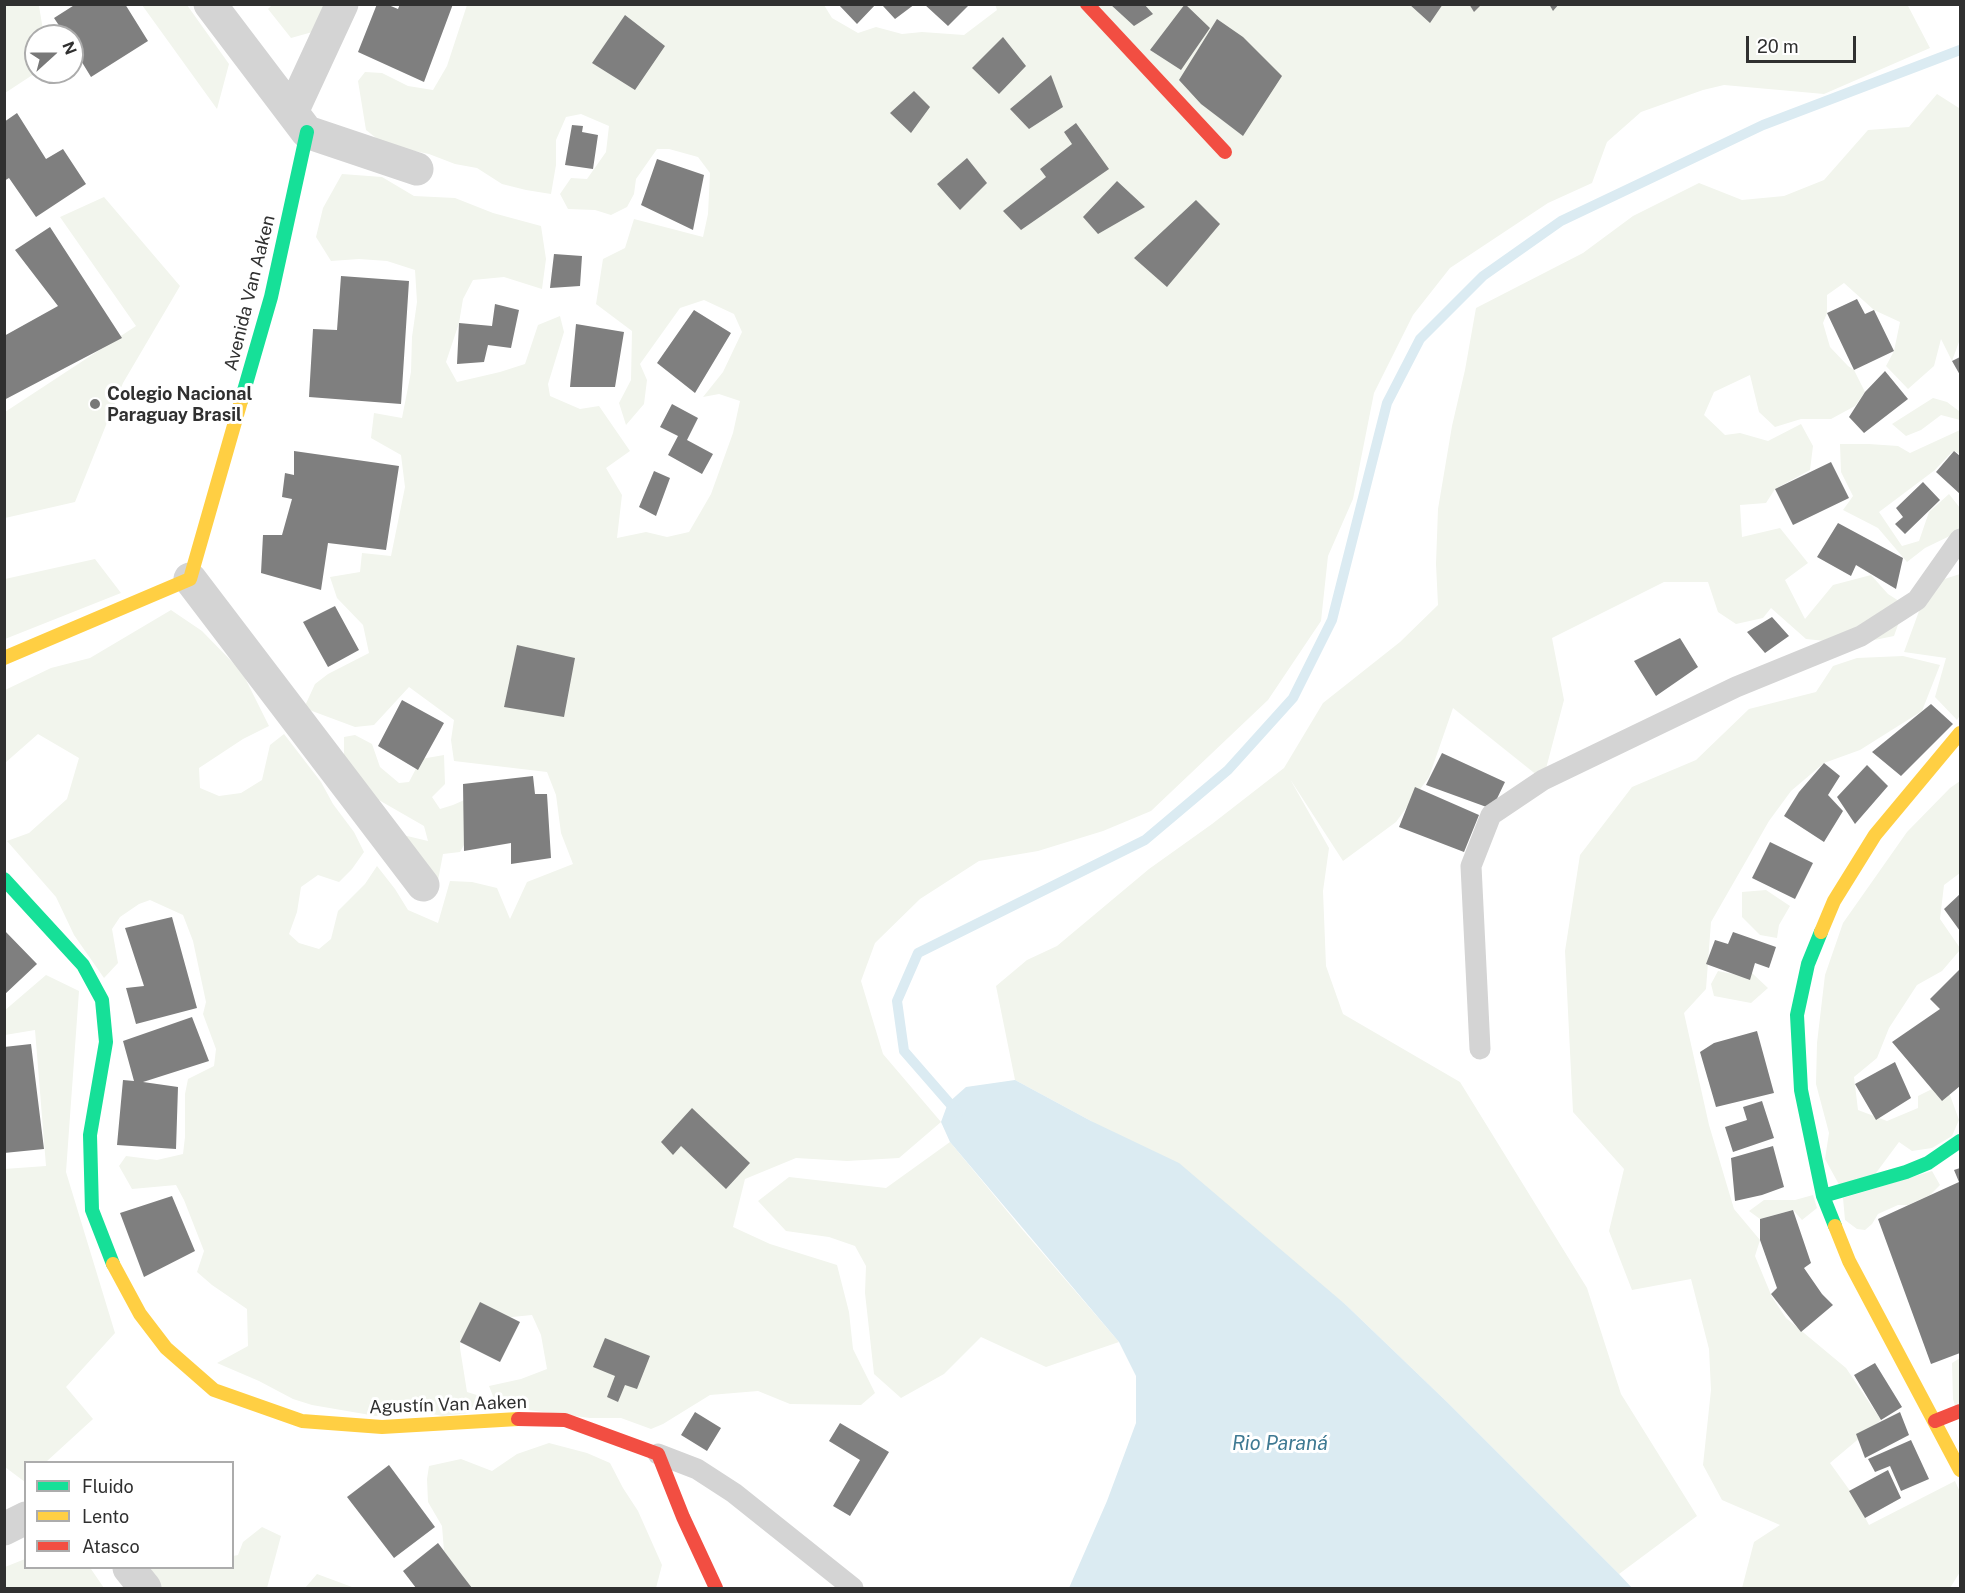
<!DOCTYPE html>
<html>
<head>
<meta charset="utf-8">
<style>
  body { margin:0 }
  #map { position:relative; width:1965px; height:1593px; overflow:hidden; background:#fff; font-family:"Public Sans",sans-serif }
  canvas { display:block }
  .frame { position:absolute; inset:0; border:6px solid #303030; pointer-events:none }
  .legend { position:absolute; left:24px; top:1461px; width:210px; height:108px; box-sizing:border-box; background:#fff; border:2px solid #acacac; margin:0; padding:8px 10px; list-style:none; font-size:18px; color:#303030 }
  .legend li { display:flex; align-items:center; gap:12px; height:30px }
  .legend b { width:30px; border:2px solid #acacac }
  .north { position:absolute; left:24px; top:24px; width:60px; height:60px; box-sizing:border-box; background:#fff; border:2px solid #acacac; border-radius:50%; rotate:69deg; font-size:16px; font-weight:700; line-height:24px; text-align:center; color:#303030 }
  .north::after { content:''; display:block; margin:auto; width:21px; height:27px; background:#787878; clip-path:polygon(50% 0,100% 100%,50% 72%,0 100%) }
  .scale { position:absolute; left:1746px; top:36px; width:110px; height:27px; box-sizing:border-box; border:3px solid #303030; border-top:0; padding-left:8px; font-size:18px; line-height:21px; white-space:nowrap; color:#303030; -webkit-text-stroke:4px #fff; paint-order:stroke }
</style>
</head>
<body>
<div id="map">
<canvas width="1965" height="1593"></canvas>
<div class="frame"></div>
<ul class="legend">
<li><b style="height:8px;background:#16e098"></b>Fluido</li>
<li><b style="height:8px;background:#ffcf43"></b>Lento</li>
<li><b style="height:8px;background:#f24e42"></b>Atasco</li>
</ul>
<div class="north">N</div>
<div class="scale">20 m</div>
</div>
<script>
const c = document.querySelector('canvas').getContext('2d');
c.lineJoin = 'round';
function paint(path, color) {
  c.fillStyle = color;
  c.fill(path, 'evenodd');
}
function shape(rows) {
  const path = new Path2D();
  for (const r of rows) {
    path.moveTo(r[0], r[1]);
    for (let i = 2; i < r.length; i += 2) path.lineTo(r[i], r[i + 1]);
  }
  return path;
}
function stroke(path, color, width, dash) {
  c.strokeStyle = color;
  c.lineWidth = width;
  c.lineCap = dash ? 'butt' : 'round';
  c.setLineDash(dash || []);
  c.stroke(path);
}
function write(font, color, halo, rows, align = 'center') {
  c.font = font + ' "Public Sans",sans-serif';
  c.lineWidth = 6;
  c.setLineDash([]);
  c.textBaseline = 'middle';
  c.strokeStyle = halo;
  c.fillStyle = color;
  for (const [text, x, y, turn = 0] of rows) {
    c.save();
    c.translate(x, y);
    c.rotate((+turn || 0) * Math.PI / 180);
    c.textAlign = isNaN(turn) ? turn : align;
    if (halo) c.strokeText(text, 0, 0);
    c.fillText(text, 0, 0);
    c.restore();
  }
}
paint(shape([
  [5,4,41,5,39,6,44,36,36,36,37,72,5,93],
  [995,4,1907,4,1930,48,1824,94,1724,85,1703,90,1641,112,1607,142,1592,183,1548,203,1450,268,1413,315,1374,393,1353,499,1328,556,1321,621,1268,700,1151,811,1103,831,1038,851,979,861,920,899,875,943,861,981,883,1054,941,1122,899,1158,847,1161,796,1158,745,1179,733,1227,770,1244,837,1265,849,1312,853,1349,875,1393,861,1405,790,1404,758,1391,710,1395,663,1424,651,1429,621,1418,590,1418,497,1406,489,1386,521,1379,547,1369,541,1335,532,1315,492,1319,470,1327,460,1342,460,1348,467,1392,480,1396,469,1413,442,1416,404,1408,376,1416,312,1405,293,1399,259,1381,217,1363,248,1346,247,1309,212,1285,197,1272,204,1251,184,1200,176,1185,132,1189,119,1166,126,1156,157,1160,183,1154,185,1137,185,1094,188,1079,214,1066,216,1049,203,1014,206,1002,193,941,183,915,150,900,139,904,120,917,112,929,118,963,104,978,74,935,56,897,7,841,29,833,67,799,79,758,38,734,5,763,5,690,51,668,90,658,171,610,202,631,242,672,269,726,243,739,199,768,200,788,219,796,241,793,262,780,270,745,284,734,321,782,333,804,354,832,364,852,352,869,339,882,318,875,301,887,297,912,289,934,299,943,319,949,331,939,338,911,365,884,377,866,395,889,408,910,438,923,450,881,472,882,497,888,510,919,527,882,573,864,561,833,556,795,547,772,454,761,451,740,454,720,409,687,374,725,355,727,304,708,315,684,328,674,369,653,363,625,337,598,330,577,360,572,362,553,391,556,405,487,401,455,371,438,374,413,402,418,411,372,412,337,417,302,415,270,387,261,359,259,331,261,316,237,323,208,342,174,382,177,414,196,455,198,493,213,541,226,546,259,542,289,504,277,473,280,463,299,459,323,446,362,457,382,500,372,525,364,538,325,560,316,564,332,548,384,550,396,580,409,599,406,630,451,606,468,622,495,617,538,646,532,667,537,689,532,711,494,733,433,740,401,719,394,703,397,723,372,742,332,734,314,704,300,680,308,640,364,647,380,644,404,626,425,619,403,631,380,632,331,596,304,603,259,625,248,634,219,703,237,708,214,710,173,698,157,669,149,657,149,636,179,634,194,627,207,611,215,595,210,568,209,560,194,571,178,587,179,606,152,609,126,581,114,566,117,556,140,556,165,551,194,526,190,502,184,477,168,455,164,429,154,385,145,366,130,358,81,365,72,382,73,408,86,433,90,447,66,467,5,824,5,832,18,858,33,876,27,902,34,922,32,964,35,997,10],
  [142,5,187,5,229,64,217,109],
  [272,5,336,5,316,31,291,38,268,9],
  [1937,94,1959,108,1960,112,1960,339,1952,361,1941,339,1934,366,1908,389,1886,366,1894,351,1900,322,1874,310,1844,283,1827,295,1827,313,1823,323,1830,347,1848,366,1854,370,1865,392,1855,406,1831,419,1801,419,1775,427,1759,412,1750,375,1714,392,1704,415,1725,435,1740,433,1768,441,1801,424,1813,446,1810,470,1775,489,1766,503,1740,505,1742,537,1780,528,1808,563,1785,580,1805,619,1833,585,1871,575,1888,594,1905,605,1894,636,1855,644,1806,639,1771,608,1763,618,1736,624,1718,612,1708,582,1664,582,1552,638,1564,700,1543,780,1453,708,1429,777,1396,822,1343,861,1290,779,1329,848,1323,891,1326,966,1343,1014,1460,1082,1587,1288,1621,1394,1697,1516,1619,1574,1447,1402,1346,1305,1091,1121,1015,1080,996,986,1027,960,1057,946,1149,869,1212,824,1284,768,1323,703,1400,642,1438,605,1436,564,1438,509,1452,426,1465,370,1476,308,1583,253,1633,216,1699,183,1742,200,1784,196,1824,180,1868,130,1909,127],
  [104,197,180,286,123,383,75,502,5,518,5,412,136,326,60,217],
  [1933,398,1947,402,1959,411,1960,420,1941,415,1921,430,1906,436,1892,424],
  [1960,430,1960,454,1954,451,1951,453,1935,470,1879,512,1902,546,1919,541,1929,512,1949,494,1960,508,1960,531,1925,548,1907,562,1878,528,1843,510,1853,496,1841,472,1840,444,1869,444,1898,446,1910,453],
  [95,559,121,593,5,639,5,579],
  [1960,574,1960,715,1957,720,1935,697,1946,658,1904,652,1929,584],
  [1903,656,1940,665,1922,711,1860,750,1824,763,1791,791,1769,821,1711,922,1706,989,1684,1013,1709,1125,1734,1209,1760,1240,1755,1256,1772,1297,1786,1318,1846,1368,1881,1420,1830,1463,1853,1495,1869,1525,1955,1481,1960,1492,1960,1572,1950,1588,1742,1588,1754,1542,1780,1525,1722,1500,1703,1465,1711,1390,1709,1349,1691,1279,1632,1290,1609,1231,1624,1169,1573,1112,1565,951,1580,855,1632,787,1696,760,1749,709,1816,692,1833,666,1857,658],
  [355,735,372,744,380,767,399,783,409,782,421,759,444,755,445,784,432,797,440,809,453,805,471,797,475,825,460,852,443,854,435,896,403,835,428,841,424,826,344,780,344,737],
  [1960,781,1960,873,1944,885,1940,919,1960,948,1960,950,1942,971,1917,985,1889,1028,1877,1058,1854,1077,1858,1110,1887,1121,1918,1108,1918,1096,1932,1089,1950,1095,1959,1120,1952,1136,1932,1148,1912,1151,1899,1142,1873,1177,1842,1190,1825,1159,1829,1133,1816,1084,1817,1043,1825,975,1843,923,1907,832,1950,788],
  [1766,890,1790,906,1779,925,1777,938,1760,935,1742,917,1742,892],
  [1718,971,1738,975,1752,973,1768,988,1751,1003,1714,996,1711,984],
  [46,975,79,991,66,1172,115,1333,66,1387,93,1419,46,1462,26,1462,25,1482,5,1467,4,1169,46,1166,35,1030,5,1035,4,1011],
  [950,1142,1021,1228,1119,1342,1046,1367,981,1337,944,1374,901,1398,874,1374,865,1293,866,1266,855,1246,829,1237,786,1231,758,1201,789,1177,886,1188],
  [1932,1171,1940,1185,1930,1195,1908,1205,1898,1205,1878,1214,1872,1224,1865,1230,1857,1229,1845,1220,1843,1198],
  [1813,1195,1817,1208,1802,1220,1793,1210,1760,1219,1749,1211,1764,1200,1795,1200],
  [1960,1358,1960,1422,1953,1399,1952,1363],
  [549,1443,587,1453,610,1463,623,1488,638,1511,662,1565,656,1588,470,1588,462,1575,444,1551,442,1526,428,1502,427,1479,429,1466,461,1459,492,1471,517,1454],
  [262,1527,281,1536,267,1588,141,1588,146,1571,155,1568,232,1568,233,1556,238,1555,243,1542],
  [25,1559,26,1568,85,1568,91,1569,104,1588,5,1588,5,1567],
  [317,1574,352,1587,353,1588,305,1588]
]), '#f2f5ed');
paint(shape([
  [1015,1080,1091,1121,1179,1163,1346,1305,1447,1402,1619,1574,1632,1588,1069,1588,1107,1501,1136,1423,1136,1376,1119,1342,950,1142,941,1122,948,1103,966,1087]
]), '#dbebf2');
stroke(shape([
  [958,1113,904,1051,897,1001,918,953,1145,840,1228,770,1293,698,1332,620,1387,403,1420,339,1483,276,1561,221,1763,125,1960,50]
]), '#dbebf2', 10);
paint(shape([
  [76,4,125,4,148,41,91,77,72,46,72,36,66,36,54,18],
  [377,4,386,4,398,9,400,4,453,4,424,82,358,52],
  [838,4,876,4,857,24],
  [885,4,915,4,895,19,883,6],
  [924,4,970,4,948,26],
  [1110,4,1144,4,1153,14,1134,26],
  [1185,4,1210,28,1181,70,1150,50],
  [1409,4,1443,4,1430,23],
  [1469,4,1482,4,1474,12],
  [1549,4,1559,4,1553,11],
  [625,15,665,46,635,90,592,63],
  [1217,19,1243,37,1282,76,1243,136,1201,104,1179,80],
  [1003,37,1026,66,999,94,972,68],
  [1051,75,1063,107,1029,129,1010,109],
  [914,91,930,107,911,133,890,113],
  [17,113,46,159,63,149,86,184,36,217,9,178,4,181,4,122],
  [1076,123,1109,169,1021,230,1003,211,1046,177,1040,169,1072,144,1064,132],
  [572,125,583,126,582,132,598,135,593,169,565,165],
  [967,158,987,183,960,210,937,184],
  [657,159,704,175,693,230,641,205],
  [1117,181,1145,207,1098,234,1083,217],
  [1196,200,1220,224,1167,287,1134,258],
  [50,227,122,338,4,400,4,336,58,306,15,250],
  [554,254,582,256,580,286,550,288],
  [341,276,409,281,401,404,309,397,313,329,337,330],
  [1857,299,1865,314,1874,310,1894,351,1854,370,1827,313],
  [495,304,519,310,511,348,488,345,484,362,457,364,459,323,492,326],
  [694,310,731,333,695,393,657,363],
  [576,324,624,332,615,387,570,387],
  [1960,357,1960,375,1952,361],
  [1885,371,1908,399,1864,433,1849,417,1865,392],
  [672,404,698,418,687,440,713,454,702,474,668,455,678,436,660,427],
  [294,451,399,466,386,550,328,543,321,590,261,573,263,535,282,535,292,499,282,497,285,473,294,475],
  [1954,451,1960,456,1960,494,1936,472],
  [1831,462,1849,498,1793,525,1775,489],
  [654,471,670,478,656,516,639,507],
  [1923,482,1940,500,1905,534,1895,524,1903,517,1896,508],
  [1838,523,1903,558,1896,589,1856,565,1851,576,1817,557],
  [335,606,359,650,328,667,303,622],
  [1772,617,1789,636,1765,653,1747,632],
  [1680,638,1698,667,1656,696,1634,661],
  [517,645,575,658,564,717,504,707],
  [402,700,444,723,418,770,378,746],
  [1931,704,1953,724,1901,776,1872,752],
  [1442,753,1505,782,1492,809,1426,785],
  [1824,763,1840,776,1828,795,1843,811,1824,842,1784,816,1799,792],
  [1867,765,1888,786,1855,824,1837,797],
  [533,776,535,794,547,794,551,858,511,864,511,843,464,851,463,784],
  [1415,787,1479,815,1464,852,1399,827],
  [1770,842,1813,863,1795,899,1752,878],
  [1960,894,1960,931,1944,909],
  [172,917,197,1008,136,1024,126,988,144,986,125,928],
  [4,930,37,964,4,995],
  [1733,932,1776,947,1769,968,1755,963,1750,980,1706,964,1715,940,1728,944],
  [1960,969,1960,1086,1942,1101,1892,1042,1940,1009,1930,999],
  [192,1017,209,1061,143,1082,178,1087,176,1149,117,1145,123,1080,134,1081,123,1041],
  [1757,1031,1774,1093,1716,1107,1700,1052,1714,1043],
  [31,1044,44,1149,4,1153,4,1047],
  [1895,1062,1911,1098,1876,1120,1855,1084],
  [1762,1101,1774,1138,1733,1152,1725,1127,1747,1120,1743,1107],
  [692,1108,750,1163,726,1189,681,1146,673,1155,661,1142],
  [1773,1146,1784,1187,1762,1195,1735,1201,1731,1158],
  [1960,1168,1960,1353,1931,1364,1878,1219,1959,1182,1954,1170],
  [172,1196,195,1251,144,1277,120,1213],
  [1793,1210,1811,1263,1804,1268,1822,1294,1833,1305,1801,1332,1771,1294,1777,1288,1760,1240,1760,1219],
  [480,1302,520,1322,500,1362,460,1342],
  [605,1338,650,1356,637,1389,625,1385,618,1402,607,1397,615,1376,593,1367],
  [1875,1363,1902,1407,1881,1420,1854,1375],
  [695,1412,721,1428,707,1451,681,1435],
  [1900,1412,1909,1435,1865,1458,1856,1434],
  [840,1423,889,1452,850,1516,833,1506,860,1460,829,1441],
  [1911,1440,1929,1479,1901,1491,1890,1466,1875,1472,1868,1459],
  [389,1465,435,1527,394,1558,347,1497],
  [1888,1470,1901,1498,1865,1518,1849,1491],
  [438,1543,462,1575,472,1588,416,1588,403,1571]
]), '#7f7f7f');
stroke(shape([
  [1480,1049,1471,866,1491,815,1543,780,1736,687,1861,636,1917,600,1960,539],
  [658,1454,697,1469,734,1493,853,1588]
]), '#d4d4d4', 21);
stroke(shape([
  [210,4,307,132,417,169],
  [292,112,342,4],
  [190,579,423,885],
  [4,1529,26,1518],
  [129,1568,145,1588]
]), '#d4d4d4', 33);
stroke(shape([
  [241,401,271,297,307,132],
  [4,879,83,965,102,1000,106,1042,90,1135,92,1210,113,1264],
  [1821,932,1808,964,1797,1015,1801,1090,1823,1196,1835,1226],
  [1823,1196,1906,1172,1928,1163,1960,1141]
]), '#16e098', 14);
stroke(shape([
  [4,658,190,579,241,401],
  [1821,932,1834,901,1875,835,1960,733],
  [1835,1226,1849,1261,1960,1470],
  [113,1264,140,1314,166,1348,214,1390,302,1421,382,1427,518,1419]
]), '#ffcf43', 14);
stroke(shape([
  [1087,4,1225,152],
  [518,1419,565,1420,658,1454,683,1517,716,1588],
  [1935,1421,1960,1411]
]), '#f24e42', 14);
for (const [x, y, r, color] of [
  [95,404,6,"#787878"]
]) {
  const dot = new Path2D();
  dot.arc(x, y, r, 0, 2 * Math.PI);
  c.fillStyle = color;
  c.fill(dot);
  stroke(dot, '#fff', 2);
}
write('18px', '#303030', '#fff', [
  ["Avenida Van Aaken",250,293,-76],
  ["Agustín Van Aaken",448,1405,-2]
]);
write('bold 18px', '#303030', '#fff', [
  ["Colegio Nacional",107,394],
  ["Paraguay Brasil",107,415]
], 'left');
write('italic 20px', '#3e7992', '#fff', [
  ["Rio Paraná",1280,1444]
]);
</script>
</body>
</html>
